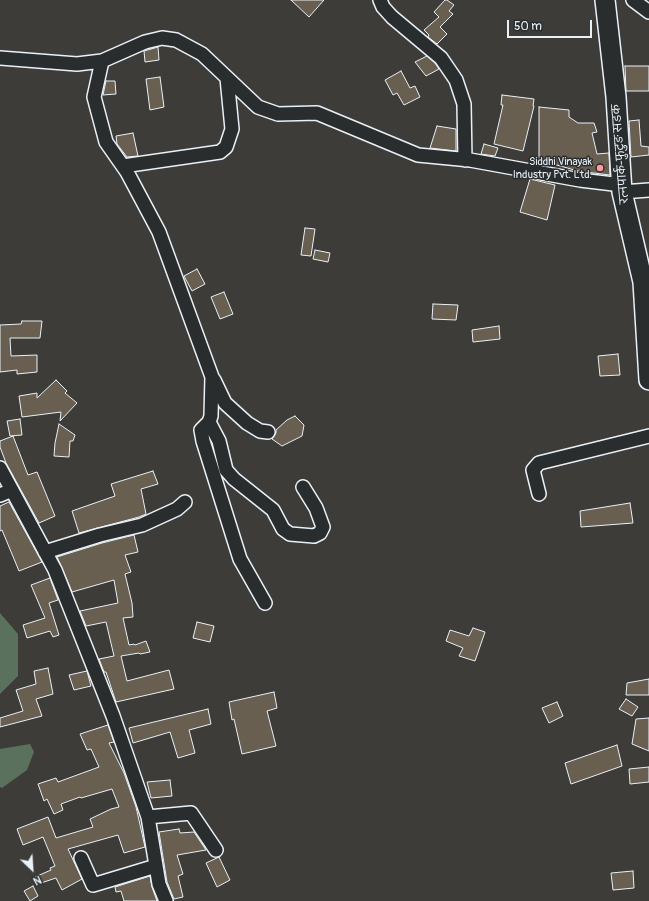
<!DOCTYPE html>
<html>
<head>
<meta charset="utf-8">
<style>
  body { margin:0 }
  #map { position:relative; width:649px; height:901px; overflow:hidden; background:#3d3c38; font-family:Pangolin,sans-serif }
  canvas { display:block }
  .north { position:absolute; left:12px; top:849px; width:40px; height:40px; -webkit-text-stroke:3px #2a2d2e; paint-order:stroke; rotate:155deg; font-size:11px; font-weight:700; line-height:16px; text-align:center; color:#e8f1f8 }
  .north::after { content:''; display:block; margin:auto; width:14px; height:18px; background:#e8f1f8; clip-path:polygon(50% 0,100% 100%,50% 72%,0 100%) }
  .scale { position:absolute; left:507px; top:20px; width:85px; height:18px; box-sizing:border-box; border:2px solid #e8f1f8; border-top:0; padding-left:5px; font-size:12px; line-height:14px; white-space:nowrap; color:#e8f1f8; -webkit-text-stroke:3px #2a2d2e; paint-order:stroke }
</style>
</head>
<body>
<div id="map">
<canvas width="649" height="901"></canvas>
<div class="north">N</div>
<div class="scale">50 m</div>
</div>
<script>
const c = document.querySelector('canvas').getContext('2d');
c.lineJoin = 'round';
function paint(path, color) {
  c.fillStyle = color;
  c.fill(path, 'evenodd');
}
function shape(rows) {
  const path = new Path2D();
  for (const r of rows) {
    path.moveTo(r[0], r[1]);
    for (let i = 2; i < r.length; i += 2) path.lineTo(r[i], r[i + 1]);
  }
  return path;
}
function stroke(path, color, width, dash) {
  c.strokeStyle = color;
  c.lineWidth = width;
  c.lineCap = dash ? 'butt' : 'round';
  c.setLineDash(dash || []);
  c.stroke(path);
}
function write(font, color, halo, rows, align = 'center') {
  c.font = font + ' Pangolin,"Playpen Sans Deva",sans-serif';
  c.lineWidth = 3;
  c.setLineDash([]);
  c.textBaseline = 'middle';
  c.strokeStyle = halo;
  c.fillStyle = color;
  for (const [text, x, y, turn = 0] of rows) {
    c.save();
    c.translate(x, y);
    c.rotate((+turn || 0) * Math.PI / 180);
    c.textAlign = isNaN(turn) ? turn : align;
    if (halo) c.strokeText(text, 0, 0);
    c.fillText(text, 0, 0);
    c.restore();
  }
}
paint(shape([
  [0,613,18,634,18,676,0,694],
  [30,744,34,752,27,770,2,788,0,787,0,749]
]), '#5a715d');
const building = shape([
  [291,0,324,0,309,17,291,0],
  [445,0,447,0,454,5,449,11,453,14,440,27,447,34,437,44,428,37,429,35,424,30,439,17,434,12,445,0],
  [158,47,159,60,145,62,144,51,158,47],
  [427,56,435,63,439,69,426,76,415,62,427,56],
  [625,66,649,66,649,91,626,91,625,66],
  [401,71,410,88,415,86,420,97,404,105,397,93,393,95,385,80,401,71],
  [160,77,164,107,150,110,146,79,160,77],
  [106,81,115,81,116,94,103,95,106,81],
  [502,95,534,99,533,106,534,106,523,151,494,144,503,105,501,105,502,95],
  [539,107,569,110,569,117,578,123,594,123,597,132,592,133,597,154,609,153,610,175,578,171,539,160,539,107],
  [639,120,641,146,649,147,649,155,631,157,629,121,639,120],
  [437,126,456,129,456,151,430,148,437,126],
  [133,133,138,156,127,157,117,144,116,136,133,133],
  [484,144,498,148,495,156,481,154,484,144],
  [530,179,555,185,547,220,520,212,530,179],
  [305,228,315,229,311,256,301,255,305,228],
  [315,250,330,253,328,262,313,259,315,250],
  [197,269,205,284,192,291,184,276,197,269],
  [224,292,233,314,220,319,211,297,224,292],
  [433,304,458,305,456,320,432,319,433,304],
  [22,321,42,321,40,338,10,338,11,356,37,355,37,372,17,374,17,370,0,372,0,325,21,324,22,321],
  [499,326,500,339,473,342,472,330,499,326],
  [618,354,620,375,600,376,598,356,618,354],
  [56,380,67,391,65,393,77,403,60,421,61,412,22,417,19,396,37,393,37,398,56,380],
  [295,416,304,425,302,436,282,446,272,439,276,433,276,430,287,420,295,416],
  [20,419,22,435,10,436,7,421,20,419],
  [59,424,75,435,73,441,70,441,69,457,54,456,55,443,59,424],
  [13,436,28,475,37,472,55,516,39,523,6,463,0,447,0,441,13,436],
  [153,471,158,484,141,489,146,514,139,517,79,533,72,511,115,496,111,484,153,471],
  [9,502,42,562,19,571,2,530,0,531,0,506,9,502],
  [630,503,633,523,581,527,580,511,630,503],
  [134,535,138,552,125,555,131,572,125,574,132,603,133,617,123,618,129,645,134,644,135,645,146,641,150,652,140,654,139,653,121,656,127,681,169,670,174,689,116,702,106,672,104,672,99,659,114,656,106,622,86,626,80,611,118,603,114,580,72,592,57,557,102,543,134,535],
  [50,578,58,600,49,603,59,635,53,637,50,631,27,638,23,625,45,618,31,585,50,578],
  [197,622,214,626,210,642,193,638,197,622],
  [473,628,485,632,475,661,459,656,463,648,446,641,450,630,469,636,473,628],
  [48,668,53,694,36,699,42,716,0,727,0,718,23,711,16,690,36,684,34,671,48,668],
  [87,671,91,686,74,690,69,675,87,671],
  [649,679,649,695,626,695,627,683,649,679],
  [274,692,277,708,267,711,276,746,242,754,234,719,232,720,229,702,274,692],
  [626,699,638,707,632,716,619,709,626,699],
  [557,702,563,716,549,723,542,708,557,702],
  [208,709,211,724,189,730,195,753,178,758,170,732,133,743,129,728,208,709],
  [649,718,649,751,632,744,636,719,649,718],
  [108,725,114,742,109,743,124,773,136,807,145,847,124,853,118,835,68,849,82,879,62,890,56,878,38,884,35,877,51,870,50,868,55,866,43,837,23,845,17,829,48,817,56,838,93,827,90,819,111,809,119,807,112,789,81,798,80,797,61,804,63,810,54,814,47,799,44,801,38,784,56,778,58,782,99,767,91,749,87,750,80,734,108,725],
  [617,745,622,766,571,784,565,763,617,745],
  [649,767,649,782,630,784,629,769,649,767],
  [170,780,172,796,151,798,147,782,170,780],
  [179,829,180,833,194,832,206,850,177,855,183,874,178,876,183,897,174,899,167,882,159,832,179,829],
  [219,857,230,880,217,887,206,863,219,857],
  [633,871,634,888,613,890,611,873,633,871],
  [150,876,152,887,157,901,124,901,121,891,116,892,115,887,150,876],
  [33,886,38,896,30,901,24,891,33,886]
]);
paint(building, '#685f50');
stroke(building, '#e8f1f8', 1);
const street = shape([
  [380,0,383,7,392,17,441,58,456,80,464,104,465,160],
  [633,0,649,12],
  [0,58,77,64,102,61,145,42,162,38,176,40,202,54,258,107,278,114,317,113,418,155,470,160,580,180,622,185],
  [102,61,94,97,106,142,127,172,159,232,212,377,211,416,209,422,201,430,203,441,240,559,265,603],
  [123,166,220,152,226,147,232,129,227,78],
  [622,192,649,190],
  [214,380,225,403,247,423,260,431,268,432],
  [209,422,219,441,226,470,234,479,273,510,283,529,290,534,314,536,320,533,323,527,316,508,303,487],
  [0,468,55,570,113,716,148,817,159,884,166,901],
  [539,494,533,470,539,463,649,436],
  [0,495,12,490],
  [45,552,100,535,142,525,177,509,185,502],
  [148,817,191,813,216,850],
  [81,858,93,885,156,866]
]);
const secondary = shape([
  [605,0,616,97,622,192,643,282,649,380]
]);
stroke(street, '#e8f1f8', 16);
stroke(secondary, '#e8f1f8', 22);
stroke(street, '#2a2d2e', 13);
stroke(secondary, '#2a2d2e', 19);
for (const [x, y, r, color] of [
  [600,168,4,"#ff9aa2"]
]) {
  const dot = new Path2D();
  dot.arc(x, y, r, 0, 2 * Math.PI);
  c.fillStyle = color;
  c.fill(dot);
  stroke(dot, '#2a2d2e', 1.5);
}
write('11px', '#e8f1f8', '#2a2d2e', [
  ["रत्नपार्क-फुटुङ सडक",621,154,-95]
]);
write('11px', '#e8f1f8', '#2a2d2e', [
  ["Siddhi Vinayak",592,162],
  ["Industry Pvt. Ltd.",592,175]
], 'right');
</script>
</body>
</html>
